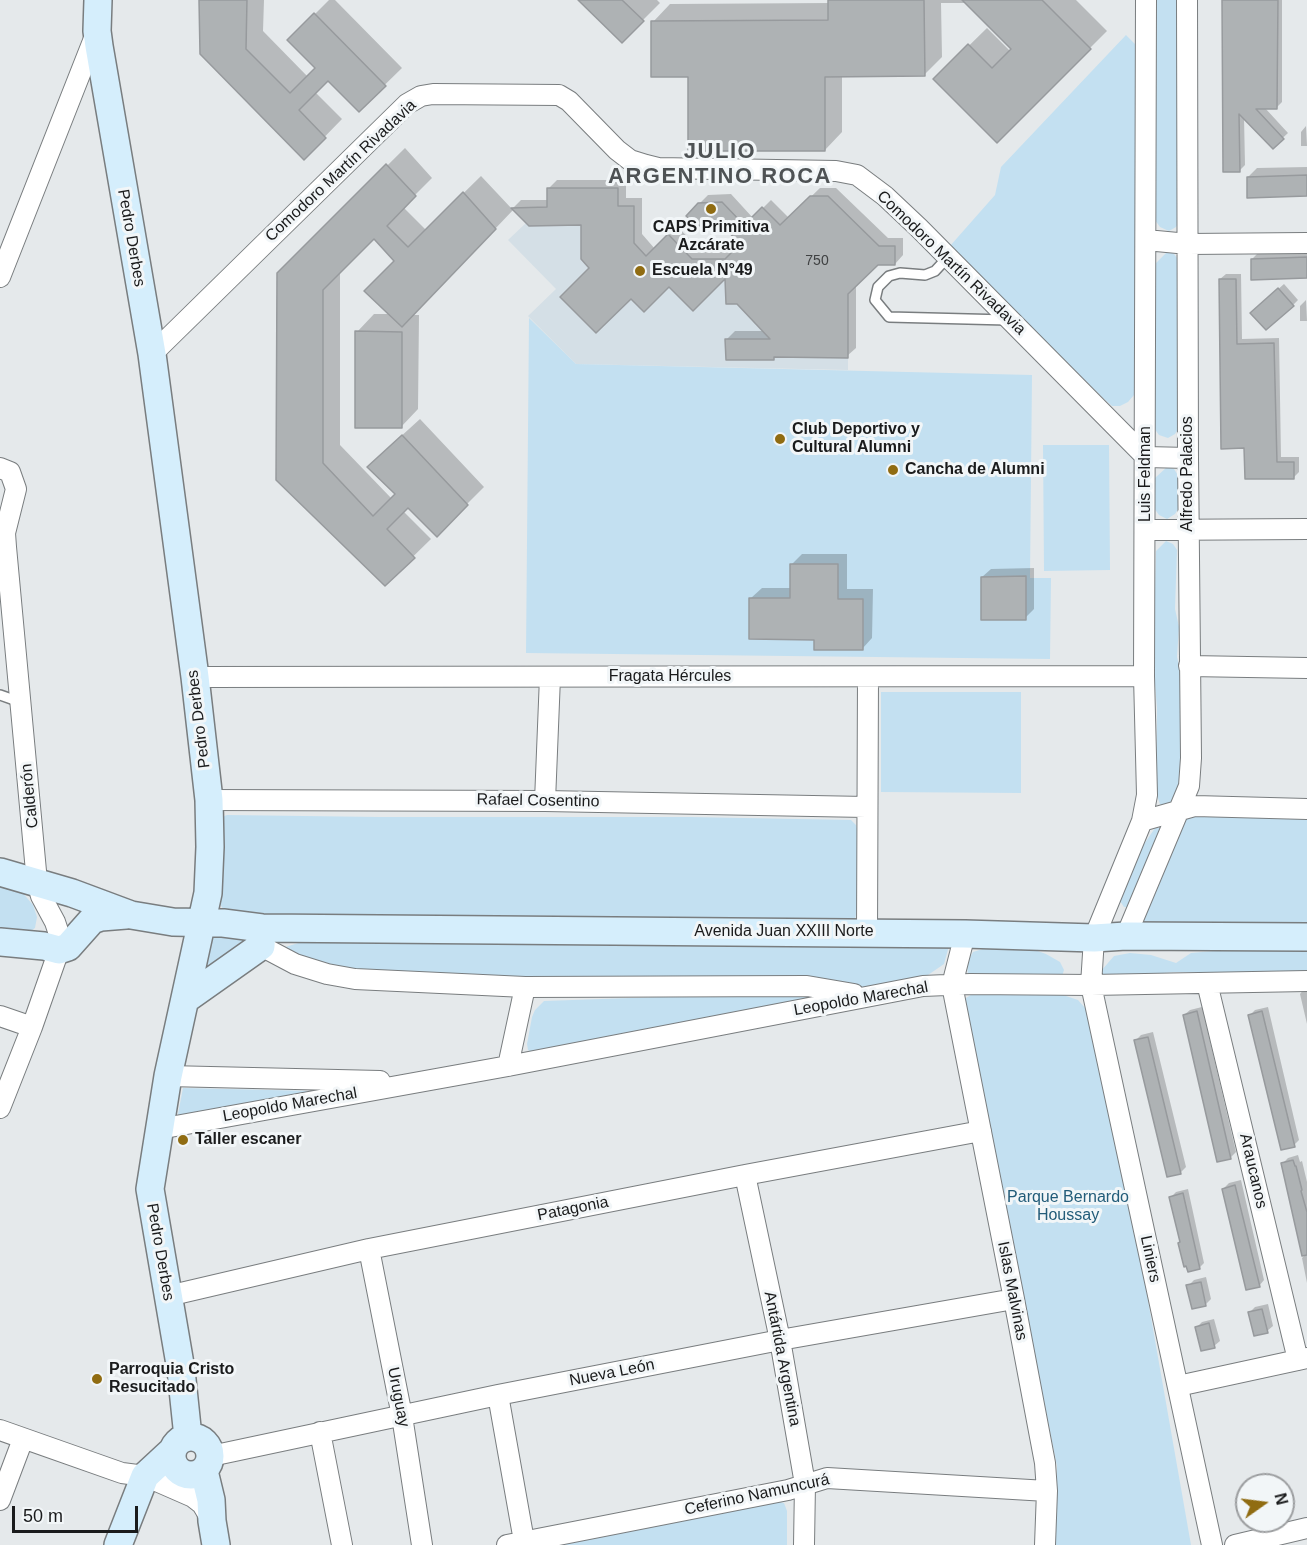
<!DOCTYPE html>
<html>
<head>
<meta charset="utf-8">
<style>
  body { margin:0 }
  #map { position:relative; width:1307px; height:1545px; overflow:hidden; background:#e5e9eb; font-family:Helvetica,sans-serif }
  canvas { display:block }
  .north { position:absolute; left:1235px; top:1473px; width:60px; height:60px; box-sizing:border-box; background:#f2f6f8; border:2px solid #9c9ea0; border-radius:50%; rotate:76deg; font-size:16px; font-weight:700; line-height:24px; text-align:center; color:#1a1b1c }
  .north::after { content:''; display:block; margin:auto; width:21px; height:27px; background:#906c12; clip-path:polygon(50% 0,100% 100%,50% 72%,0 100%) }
  .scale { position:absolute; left:12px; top:1506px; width:126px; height:27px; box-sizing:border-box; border:3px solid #1a1b1c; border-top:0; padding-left:8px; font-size:18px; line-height:21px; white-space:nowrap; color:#1a1b1c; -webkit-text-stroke:4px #f2f6f8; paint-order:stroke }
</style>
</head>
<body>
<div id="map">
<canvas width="1307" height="1545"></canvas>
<div class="north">N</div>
<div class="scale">50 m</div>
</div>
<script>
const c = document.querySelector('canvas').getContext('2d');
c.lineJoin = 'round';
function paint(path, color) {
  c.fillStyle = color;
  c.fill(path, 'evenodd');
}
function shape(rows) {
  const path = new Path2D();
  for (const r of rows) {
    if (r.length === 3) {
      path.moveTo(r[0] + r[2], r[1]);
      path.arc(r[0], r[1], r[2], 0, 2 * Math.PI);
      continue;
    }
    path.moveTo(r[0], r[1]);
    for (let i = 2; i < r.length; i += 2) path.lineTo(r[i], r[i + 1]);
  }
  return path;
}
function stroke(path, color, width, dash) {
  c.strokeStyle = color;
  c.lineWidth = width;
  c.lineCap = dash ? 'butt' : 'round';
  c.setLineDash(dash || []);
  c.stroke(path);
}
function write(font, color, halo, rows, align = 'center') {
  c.font = font + ' Helvetica,sans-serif';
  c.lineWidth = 6;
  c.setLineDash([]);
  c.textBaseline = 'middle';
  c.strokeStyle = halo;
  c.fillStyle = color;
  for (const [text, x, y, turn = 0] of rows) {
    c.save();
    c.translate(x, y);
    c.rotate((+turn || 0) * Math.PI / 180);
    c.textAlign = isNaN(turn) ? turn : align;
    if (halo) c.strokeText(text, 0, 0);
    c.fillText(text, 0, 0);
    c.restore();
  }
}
paint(shape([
  [547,188,618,188,618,206,634,243,646,256,668,234,681,248,673,256,675,259,725,259,740,244,733,236,762,207,780,225,810,196,828,196,879,246,895,246,895,265,878,265,848,294,848,370,576,364,528,316,556,289,508,240,526,223,511,208,547,207]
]), '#d4dfe6');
paint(shape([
  [1157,0,1181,0,1182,218,1176,227,1169,231,1160,227,1155,220],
  [1126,35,1136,45,1137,385,1134,395,1128,402,1120,406,1112,406,1103,398,950,246,995,195,1001,167],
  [1168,251,1174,254,1180,262,1180,426,1175,434,1168,438,1159,435,1154,428,1156,263],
  [529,318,576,364,1032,375,1030,578,1051,578,1050,659,526,653],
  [1043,445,1109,445,1110,570,1044,571],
  [1167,467,1174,469,1179,477,1180,506,1175,514,1167,519,1159,515,1154,508,1155,478],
  [1166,541,1173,544,1177,550,1175,609,1179,627,1177,657,1182,677,1186,739,1180,800,1167,808,1160,804,1156,793,1157,708,1153,661,1156,551],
  [881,692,1021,692,1021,793,881,792],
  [1216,812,1307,815,1307,925,1135,923,1186,817],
  [227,815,379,817,690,817,851,820,856,825,858,832,857,910,855,919,851,924,252,916,224,910,219,903,222,817],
  [1155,828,1160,828,1160,834,1130,907,1124,907,1120,901,1136,856],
  [0,885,22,892,33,905,37,917,35,928,25,935,0,934],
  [217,934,247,939,208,969,206,965,211,941,213,936],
  [305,941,949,946,944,964,928,975,866,988,571,983,348,971,295,955,282,948],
  [989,947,1032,949,1046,954,1060,962,1064,970,1062,976,968,975,967,963,973,952],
  [1247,948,1307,948,1307,973,1176,972,1099,978,1101,971,1114,956,1130,953,1151,955,1176,963,1191,953],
  [803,992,806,994,807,999,533,1053,528,1050,527,1044,532,1017,535,1010,544,1001],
  [1054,992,1078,1000,1086,1009,1130,1198,1191,1545,1055,1545,1057,1466,965,1009,966,998,974,993],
  [183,1088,313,1091,177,1119],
  [775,1501,784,1503,787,1511,787,1545,558,1545]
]), '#c3e0f1');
paint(shape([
  [201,0,264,0,263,31,308,77,317,68,289,40,329,0,335,0,402,68,359,110,328,79,315,92,342,119,304,158],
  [581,0,657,0,660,3,622,41],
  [830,0,1076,0,1107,31,997,141,935,79,987,28,1010,51,1013,49,966,3,941,3,942,57,924,75,842,75,842,132,825,150,689,76,653,22,670,4,830,3],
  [1224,0,1282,0,1282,102,1276,108,1265,108,1288,133,1273,147,1244,117,1245,165,1240,170],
  [1306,126,1307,146,1301,146,1301,132],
  [405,148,432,178,403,207,426,230,481,176,512,209,521,200,548,200,548,189,557,180,626,180,626,198,642,198,642,234,655,249,678,227,701,251,735,251,742,244,724,225,699,204,708,195,731,194,753,218,771,200,789,218,820,188,836,188,888,238,903,238,903,255,895,264,877,264,856,284,856,348,847,356,776,356,773,359,727,339,735,331,765,331,726,276,669,285,631,297,591,267,582,223,514,209,413,315,419,315,418,409,401,427,357,332,374,314,391,314,396,261,374,237,340,271,340,445,392,499,397,494,387,449,420,419,484,487,437,534,408,506,403,511,431,539,385,584,278,479,278,274],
  [1307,167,1307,195,1248,177,1257,168],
  [1307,249,1307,277,1252,259,1261,250],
  [1226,274,1241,274,1242,339,1279,338,1281,457,1299,457,1299,472,1294,477,1246,447,1220,279],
  [1284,284,1298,300,1293,305,1258,307],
  [1306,300,1307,321,1300,321,1300,306],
  [802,554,847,554,847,589,873,589,872,638,862,649,816,638,751,598,762,588,791,588,791,565],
  [1034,568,1034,609,1025,618,982,577,991,569],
  [1305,988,1307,988,1307,1024,1300,994],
  [1202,1007,1236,1152,1230,1158,1184,1015,1190,1010],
  [1268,1007,1299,1140,1294,1145,1250,1015,1255,1010],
  [1153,1032,1186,1167,1180,1173,1135,1041,1141,1035],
  [1298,1155,1300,1162,1302,1161,1307,1182,1307,1236,1283,1163,1288,1158],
  [1241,1180,1264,1280,1259,1286,1223,1189,1229,1183],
  [1188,1189,1204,1263,1199,1268,1182,1241,1171,1197,1176,1192],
  [1307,1253,1307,1283,1302,1258],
  [1206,1277,1211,1299,1206,1304,1188,1286,1194,1280],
  [1268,1304,1273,1326,1267,1331,1250,1312,1255,1307],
  [1214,1319,1220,1341,1214,1346,1197,1327,1202,1322]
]), '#0003');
const building = shape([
  [199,0,247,0,246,49,290,93,315,68,287,40,314,13,386,86,359,112,328,81,299,110,326,138,304,160,200,54,199,0],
  [578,0,622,0,644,21,622,43,578,0],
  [828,0,924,0,925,76,825,77,825,151,688,151,688,77,651,77,651,21,828,20,828,0],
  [962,0,1042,0,1091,49,997,143,933,79,968,44,992,68,1011,49,962,0],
  [1222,0,1278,0,1277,109,1256,109,1284,139,1273,149,1239,114,1240,172,1223,172,1222,0],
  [386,164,416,196,387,226,408,247,463,192,496,229,402,327,364,291,394,261,374,239,323,290,323,463,373,516,395,494,367,467,402,435,468,505,437,537,408,508,387,529,415,558,385,586,276,480,277,273,386,164],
  [1307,175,1307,196,1247,198,1247,177,1307,175],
  [547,188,618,188,618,206,634,206,634,243,646,256,668,234,692,259,725,259,740,244,723,226,698,226,686,216,698,203,722,202,744,225,762,207,780,225,810,196,828,196,879,246,895,246,895,265,878,265,848,294,848,358,774,357,774,360,726,360,725,339,770,339,737,304,726,304,725,279,693,311,669,287,644,312,631,299,596,333,560,297,589,268,581,259,581,225,529,226,511,208,547,207,547,188],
  [1307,257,1307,278,1251,280,1251,259,1307,257],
  [1219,279,1236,279,1237,344,1274,343,1277,462,1294,462,1294,479,1245,479,1244,448,1221,449,1219,279],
  [1278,288,1294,306,1266,330,1250,313,1278,288],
  [355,331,402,332,402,428,355,428,355,331],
  [790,564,838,564,838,599,863,599,863,650,814,650,814,640,749,639,749,598,790,598,790,564],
  [1026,576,1026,620,981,620,981,577,1026,576],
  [1197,1011,1231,1159,1217,1162,1183,1015,1197,1011],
  [1262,1011,1295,1147,1281,1150,1248,1015,1262,1011],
  [1148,1037,1181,1174,1167,1177,1134,1040,1148,1037],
  [1293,1160,1295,1166,1296,1166,1302,1190,1301,1191,1307,1212,1307,1255,1302,1256,1281,1163,1293,1160],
  [1235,1185,1260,1287,1246,1290,1222,1189,1235,1185],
  [1183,1193,1200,1269,1188,1272,1186,1266,1184,1267,1178,1243,1180,1242,1169,1197,1183,1193],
  [1201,1282,1206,1306,1192,1309,1186,1285,1201,1282],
  [1262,1309,1268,1333,1254,1336,1248,1312,1262,1309],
  [1209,1323,1215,1348,1201,1351,1195,1327,1209,1323]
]);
paint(building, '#aeb2b4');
stroke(building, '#979a9d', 1.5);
const lane = shape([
  [947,258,935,271,925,275,900,273,889,276,878,287,875,300,889,317,1007,320],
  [0,695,20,702]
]);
const street = shape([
  [1146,0,1144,676,1147,795,1142,821,1094,938,1091,985,1212,1545],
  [1146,240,1188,244,1307,243],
  [0,277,97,31],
  [152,354,407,104,421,96,433,94,559,95,569,101,617,150,630,160,646,165,658,168,836,171,857,175,885,196,919,228,1146,457,1188,458],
  [0,468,10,472,16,489,5,533,6,547,37,882,41,896,55,922,59,934,59,950,32,1027,0,1108],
  [1146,530,1307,529],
  [1189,666,1307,668],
  [195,677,1144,676],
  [209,800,545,801,866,807],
  [545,801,550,677],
  [1142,821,1195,806,1307,809],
  [867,933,868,677],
  [965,934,952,985,1014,1299,1045,1463,1047,1491,1045,1545],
  [1126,936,1189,786,1191,758,1188,458,1187,0],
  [261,946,295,964,327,974,355,979,525,987,807,986,854,994],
  [1207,983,1298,1360],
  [0,1016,32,1027],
  [508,1066,525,987],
  [168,1076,380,1081],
  [159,1129,508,1066,923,986,970,984,1091,985,1307,981],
  [745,1175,780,1340,805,1484,804,1545],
  [369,1249,402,1416,422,1545],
  [168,1296,369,1249,745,1175,981,1131],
  [1178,1386,1307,1358],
  [498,1395,524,1541],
  [0,1430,122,1473,145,1476,193,1497,202,1504,211,1519],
  [320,1432,342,1545],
  [211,1456,498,1395,780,1340,1014,1299],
  [0,1500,23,1439],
  [507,1545,788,1490,827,1478,1047,1491],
  [1235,1545,1307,1528]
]);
const secondary = shape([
  [98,0,97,31,99,46,152,354,195,677,209,800,210,847,208,893,168,1076,150,1189,181,1370,188,1437],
  [0,872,72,893,131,915,173,922,223,923,262,928,965,934,1094,938,1126,936,1307,937],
  [0,942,44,946,59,950,68,947,92,920,101,917,126,915],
  [186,999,261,946,262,928],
  [191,1456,19],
  [204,1471,211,1500,212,1521,216,1545],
  [118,1545,145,1476,172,1451]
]);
stroke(lane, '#797d7f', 12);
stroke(street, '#797d7f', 22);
stroke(secondary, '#797d7f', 30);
stroke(lane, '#fff', 9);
stroke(street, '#fff', 20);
stroke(secondary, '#d5eefc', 27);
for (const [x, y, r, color] of [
  [711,209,6,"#906c12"],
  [640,271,6,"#906c12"],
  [780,439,6,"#906c12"],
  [893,470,6,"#906c12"],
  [183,1140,6,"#906c12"],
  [97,1379,6,"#906c12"]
]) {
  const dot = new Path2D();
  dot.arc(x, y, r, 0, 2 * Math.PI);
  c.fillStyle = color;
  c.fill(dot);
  stroke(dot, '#f2f6f8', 2);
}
write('14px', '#3f4142', null, [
  ["750",817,261]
]);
write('16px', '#1a1b1c', '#f2f6f8', [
  ["Comodoro Martín Rivadavia",341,171,-43],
  ["Pedro Derbes",131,238,80],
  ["Comodoro Martín Rivadavia",951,263,44],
  ["Luis Feldman",1146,474,-90],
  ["Alfredo Palacios",1188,474,-90],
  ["Fragata Hércules",670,677],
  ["Pedro Derbes",199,719,-97],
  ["Calderón",30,796,-96],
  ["Rafael Cosentino",538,801,1],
  ["Avenida Juan XXIII Norte",784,932],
  ["Leopoldo Marechal",861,999,-10],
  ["Leopoldo Marechal",290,1105,-10],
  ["Araucanos",1253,1171,77],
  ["Patagonia",573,1209,-11],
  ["Pedro Derbes",160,1252,80],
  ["Liniers",1150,1259,78],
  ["Islas Malvinas",1012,1291,79],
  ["Antártida Argentina",782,1359,79],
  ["Nueva León",612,1373,-11],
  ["Uruguay",398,1397,79],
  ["Ceferino Namuncurá",757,1495,-12]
]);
write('bold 16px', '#1a1b1c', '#f2f6f8', [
  ["CAPS Primitiva",711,228,"center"],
  ["Azcárate",711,246,"center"],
  ["Escuela N°49",652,271],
  ["Club Deportivo y",792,430],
  ["Cultural Alumni",792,448],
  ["Cancha de Alumni",905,470],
  ["Taller escaner",195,1140],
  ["Parroquia Cristo",109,1370],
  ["Resucitado",109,1388]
], 'left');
write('16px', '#225c79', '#f2f6f8', [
  ["Parque Bernardo",1068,1198],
  ["Houssay",1068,1216]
]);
c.letterSpacing = '1.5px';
write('bold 22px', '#4e5254', '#f2f6f8', [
  ["JULIO",720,152],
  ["ARGENTINO ROCA",720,177]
]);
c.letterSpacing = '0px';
</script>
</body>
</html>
